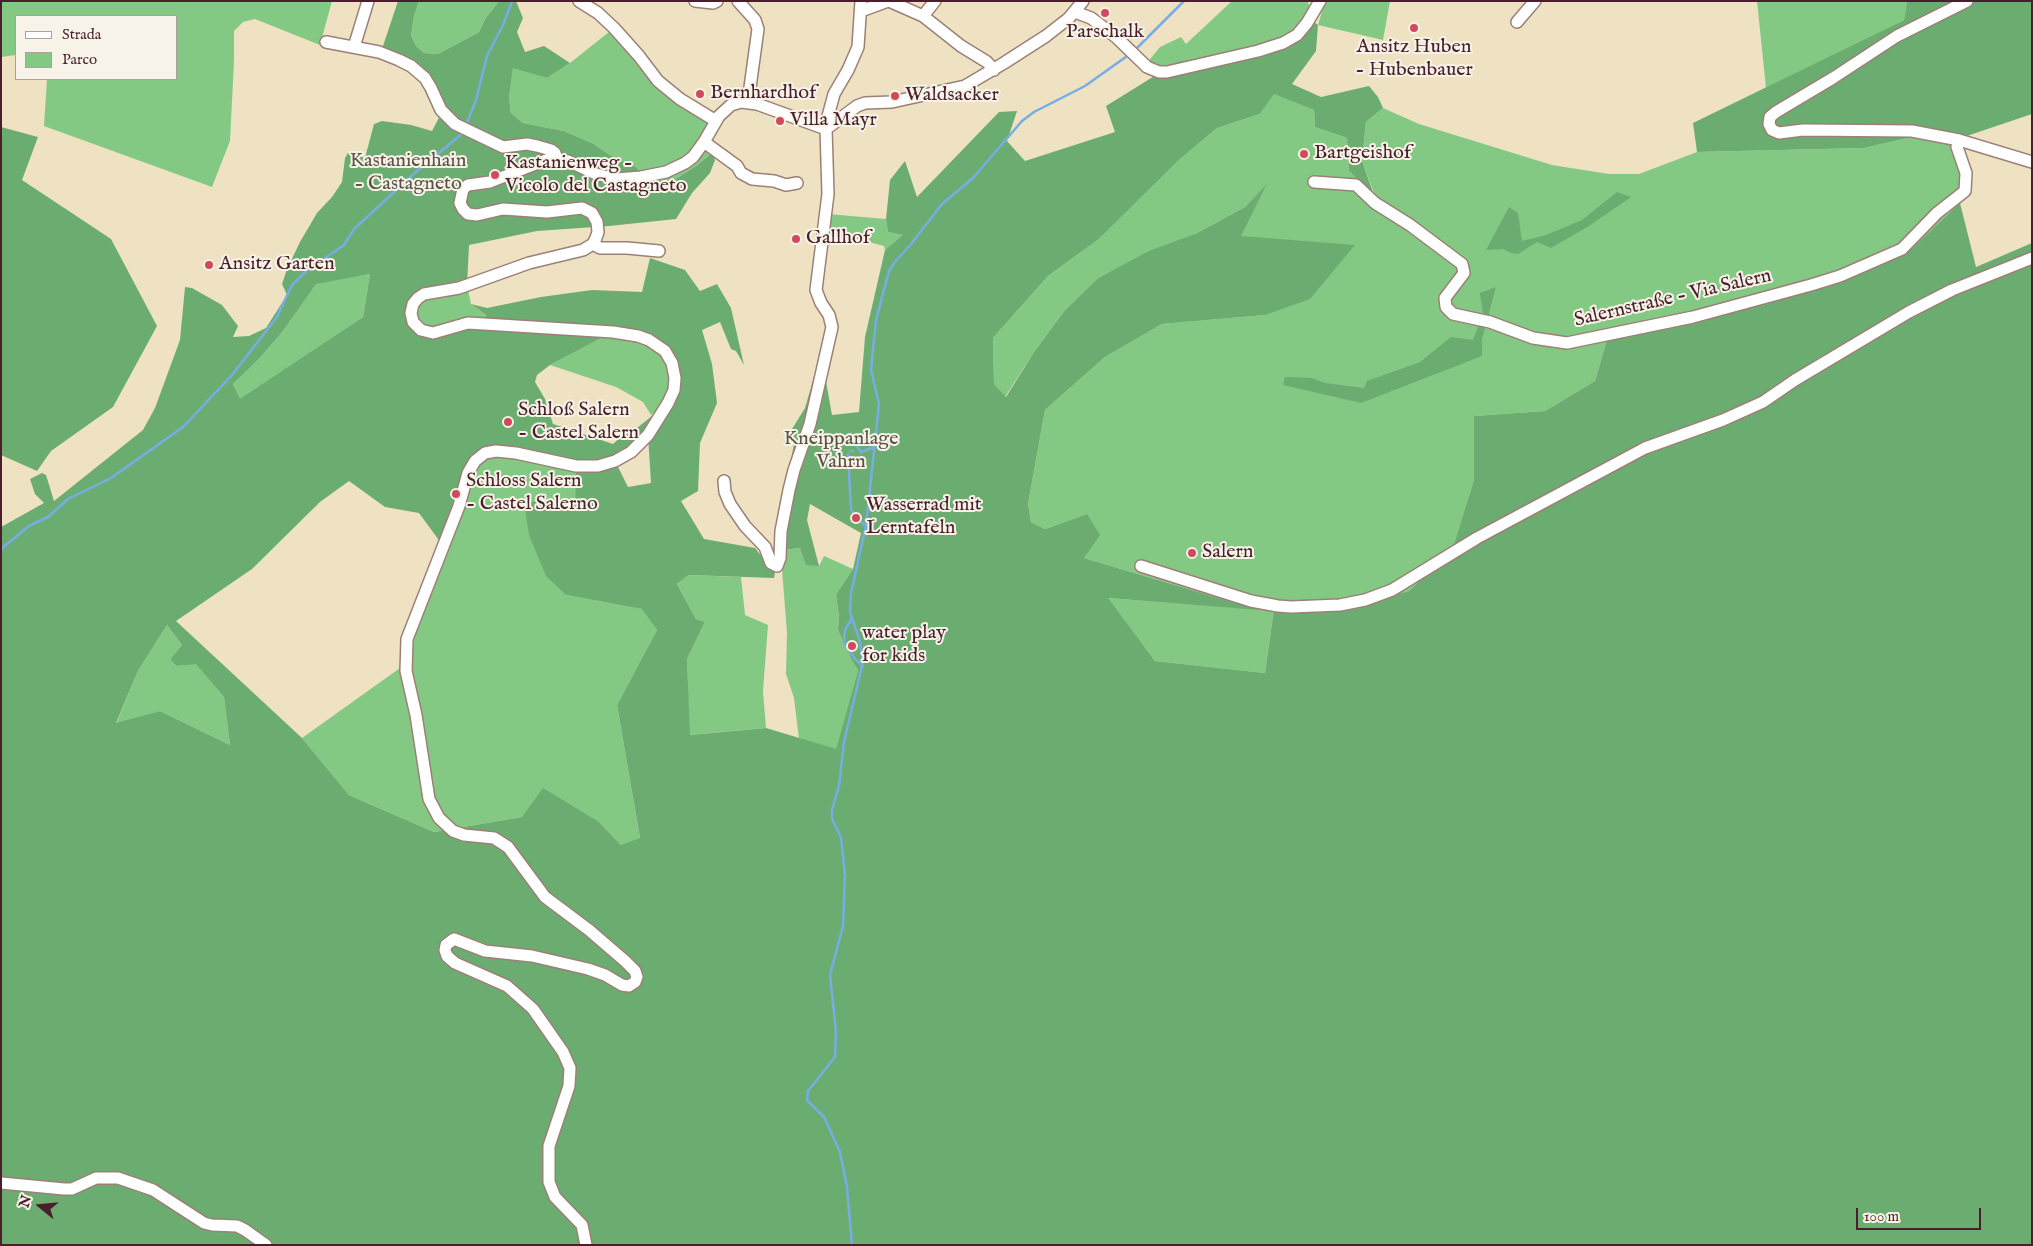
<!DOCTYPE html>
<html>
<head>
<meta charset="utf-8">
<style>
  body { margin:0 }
  #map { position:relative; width:2033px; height:1246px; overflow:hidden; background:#eee2c3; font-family:"IM FELL English",serif }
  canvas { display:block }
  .frame { position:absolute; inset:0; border:2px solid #4a1f2b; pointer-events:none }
  .legend { position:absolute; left:15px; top:15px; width:162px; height:65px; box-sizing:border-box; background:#f7f3e8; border:1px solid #b29e9c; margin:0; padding:6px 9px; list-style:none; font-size:15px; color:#4a1f2b }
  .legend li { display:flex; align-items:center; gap:10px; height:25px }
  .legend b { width:25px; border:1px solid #b29e9c }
  .north { position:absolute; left:15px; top:1181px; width:50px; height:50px; -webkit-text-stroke:4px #f7f3e8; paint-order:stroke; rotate:287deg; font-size:14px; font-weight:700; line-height:20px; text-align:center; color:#4a1f2b }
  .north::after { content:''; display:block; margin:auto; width:18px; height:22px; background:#4a1f2b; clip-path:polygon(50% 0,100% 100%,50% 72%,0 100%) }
  .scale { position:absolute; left:1856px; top:1208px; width:125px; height:22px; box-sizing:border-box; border:2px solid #4a1f2b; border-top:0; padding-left:6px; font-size:15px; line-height:18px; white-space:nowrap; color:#4a1f2b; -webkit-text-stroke:4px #f7f3e8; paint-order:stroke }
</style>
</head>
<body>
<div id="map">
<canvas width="2033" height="1246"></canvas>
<div class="frame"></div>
<ul class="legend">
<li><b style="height:6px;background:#fff"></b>Strada</li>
<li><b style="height:14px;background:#84c983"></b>Parco</li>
</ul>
<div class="north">N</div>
<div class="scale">100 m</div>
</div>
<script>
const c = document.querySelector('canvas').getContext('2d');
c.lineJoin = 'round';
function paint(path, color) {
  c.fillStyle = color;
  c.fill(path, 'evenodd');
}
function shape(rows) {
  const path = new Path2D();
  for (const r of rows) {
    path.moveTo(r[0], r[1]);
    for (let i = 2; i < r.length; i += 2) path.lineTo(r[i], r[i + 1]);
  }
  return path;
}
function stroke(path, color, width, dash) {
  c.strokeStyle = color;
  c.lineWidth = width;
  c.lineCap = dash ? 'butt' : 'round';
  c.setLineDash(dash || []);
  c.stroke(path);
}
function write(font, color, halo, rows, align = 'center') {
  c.font = font + ' "IM FELL English",serif';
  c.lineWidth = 4;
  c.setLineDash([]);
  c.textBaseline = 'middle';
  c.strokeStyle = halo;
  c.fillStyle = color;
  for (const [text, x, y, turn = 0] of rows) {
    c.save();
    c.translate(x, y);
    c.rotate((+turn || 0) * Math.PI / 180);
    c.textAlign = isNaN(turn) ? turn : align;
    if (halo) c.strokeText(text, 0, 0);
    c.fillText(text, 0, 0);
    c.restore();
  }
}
paint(shape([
  [1,1,332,1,320,45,255,19,243,22,234,31,234,61,230,141,212,187,44,126,47,79,176,79,176,16,16,16,16,55,1,57],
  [419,1,499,1,485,19,479,32,438,54,424,53,416,46,411,35,414,16],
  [1232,1,1307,1,1311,8,1292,41,1164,70,1150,64,1150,59,1160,47,1181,37,1186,44],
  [1325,1,1390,1,1383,40,1318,25],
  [1757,1,1907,1,1904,20,1766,88],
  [614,28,658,81,716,121,704,142,712,153,696,166,674,180,645,182,641,172,636,167,608,154,594,144,564,131,523,123,511,113,509,98,513,67,547,78,570,63],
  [1274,93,1314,110,1315,127,1347,138,1349,171,1374,193,1362,161,1366,122,1383,108,1419,124,1552,165,1609,174,1639,174,1697,152,1864,148,1916,136,1949,142,1957,149,1964,170,1960,203,1906,254,1798,292,1610,329,1595,381,1545,411,1474,416,1474,480,1454,548,1409,591,1319,613,1274,609,1265,673,1155,661,1107,598,1256,609,1084,558,1087,514,1045,529,1031,522,1028,504,1045,410,1105,357,1162,324,1265,315,1240,236,1266,186,1245,207,1197,233,1149,252,1098,278,1065,310,1034,352,1005,397,994,384,993,338,1048,276,1099,239,1179,160,1217,128,1260,114],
  [828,214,886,219,888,232,904,235,885,250,884,246,847,236,842,242,828,239,826,234],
  [370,274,363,317,240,400,233,384,258,360,283,331,316,283],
  [467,285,471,304,486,315,482,323,421,330,413,304,418,298],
  [613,332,638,336,672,363,668,403,651,415,643,402,616,387,550,365],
  [485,453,576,466,575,502,566,595,643,609,657,630,617,705,640,838,622,846,599,822,522,817,434,832,349,795,302,738,400,668,403,633,455,505],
  [800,548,819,566,824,556,853,569,836,594,839,617,838,630,852,661,858,670,836,750,799,739,794,698,786,674,787,633,782,569,783,550],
  [687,575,741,577,745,615,768,625,763,691,766,728,689,735,687,659,705,622,696,619,677,584],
  [167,625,182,645,170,659,176,666,196,663,224,697,230,745,160,711,116,724,138,671]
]), '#84c983');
paint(shape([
  [398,1,419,1,414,16,411,35,416,46,424,53,438,54,479,32,485,19,499,1,516,1,523,18,517,32,525,52,544,46,570,63,547,78,513,68,509,98,511,113,523,123,564,131,594,144,608,154,636,167,641,172,646,182,674,180,696,166,712,153,715,160,710,173,692,193,676,219,609,226,537,231,469,245,467,285,432,291,413,304,421,330,482,323,486,315,471,304,487,308,541,297,592,290,642,292,650,258,685,270,700,291,717,284,731,308,744,365,736,351,731,349,720,322,702,330,712,364,717,403,700,443,698,491,681,501,704,539,755,548,775,573,774,578,688,575,677,584,696,619,705,622,687,659,690,735,766,728,836,749,858,670,852,661,838,630,839,617,836,594,853,569,861,533,810,504,807,520,819,566,806,565,800,548,783,550,782,505,794,444,784,442,805,408,821,353,832,415,859,412,865,337,885,250,903,235,888,232,886,219,890,180,905,161,917,197,999,112,1017,111,1007,141,1025,161,1115,132,1106,106,1177,62,1220,57,1292,41,1307,17,1318,25,1316,51,1292,84,1321,97,1369,86,1378,97,1383,108,1366,122,1362,161,1374,195,1349,171,1347,138,1315,127,1314,110,1274,94,1260,114,1217,128,1179,160,1099,239,1048,276,993,338,994,384,1006,397,1034,352,1065,310,1098,278,1149,251,1197,233,1245,207,1267,184,1241,236,1355,245,1310,299,1265,315,1162,324,1105,357,1045,410,1028,504,1031,522,1045,529,1087,514,1100,535,1084,558,1259,610,1108,598,1155,661,1265,673,1274,609,1319,613,1409,591,1453,548,1474,480,1474,416,1545,411,1595,381,1610,329,1798,292,1906,254,1960,203,1976,267,2032,243,2032,1245,1,1245,1,527,44,503,35,494,30,479,42,473,46,475,54,501,143,430,155,408,180,340,185,287,192,288,222,305,238,326,233,337,249,336,266,328,287,295,282,284,287,269,300,242,317,213,332,197,342,182,345,158,348,153,365,158,374,124,382,121,411,125,432,131,443,110,438,95,382,49],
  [370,274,363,317,240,399,233,384,258,360,283,331,316,284],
  [613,332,665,351,674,390,668,403,637,428,632,427,613,444,553,424,545,399,535,382,537,375,550,365],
  [648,435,651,483,628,487,615,461],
  [485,454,576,466,575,502,524,502,529,535,546,576,566,595,642,609,657,630,617,705,640,838,621,845,599,822,543,788,522,817,434,832,349,795,302,738,176,621,252,569,320,502,349,481,385,507,419,513,441,543,455,505],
  [167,625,182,645,170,659,176,666,196,664,224,697,230,745,160,711,116,723,138,671],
  [1907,1,2032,1,2032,114,1949,142,1916,136,1864,148,1697,152,1693,123,1904,20],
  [1,127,38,137,22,180,111,239,157,326,113,407,51,451,37,471,1,455],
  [1617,192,1631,197,1589,226,1551,248,1537,242,1518,254,1511,253,1503,249,1486,250,1509,207,1518,213,1522,241,1546,235,1582,220],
  [1496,287,1482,339,1482,356,1361,403,1283,385,1285,377,1312,378,1325,383,1364,388,1367,381,1420,362,1451,337,1473,340,1483,314,1480,293]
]), '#6bad71');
stroke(shape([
  [1134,51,1184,1],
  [466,125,476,100,487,56,504,23,512,1],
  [852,443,854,442,861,452,874,447],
  [850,451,853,451],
  [848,454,851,509,856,518,866,526],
  [1,549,29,526,48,517,68,499,111,478,183,427,232,375,277,317,292,285,306,271,344,245,354,229,417,171,463,133],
  [852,618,845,630,844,643,855,659,863,666],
  [852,1245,847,1187,840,1152,824,1117,807,1100,808,1091,835,1057,836,1032,830,975,843,926,845,875,841,837,832,819,832,810,839,786,844,742,863,662,860,642,850,612,851,593,866,526,879,404,871,370,876,320,889,271,894,263,911,244,942,204,973,178,1022,121,1034,112,1085,86,1130,54]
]), '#77ade5', 2.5);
const minor = shape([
  [579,1,598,13,614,28,639,56,658,81,680,99,716,121],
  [695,1,713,3,717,1],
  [738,1,755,20,758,29,748,102],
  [889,1,923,16,935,1],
  [1967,1,1897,36,1833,78,1776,112,1770,117,1769,124,1772,130,1779,133,1803,130,1912,131,1959,140,2032,162],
  [861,11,888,1],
  [1075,12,1091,18,1116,37,1147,67,1159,72,1167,72,1258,51,1283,43,1297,35,1307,23,1320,1],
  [923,16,961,46,987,62,994,70],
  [1517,22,1535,1],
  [326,42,379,52,399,60,411,66,425,78,431,88,441,110,455,124,503,147,527,144,537,146,551,150,555,153,557,159],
  [354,47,368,1],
  [830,125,827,120,834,94,848,70,858,47,861,1],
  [826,129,857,106,865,103,892,102,965,86,1004,63,1046,36,1069,18,1083,1],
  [704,142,737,166,741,173,752,179,774,181,786,185,797,183],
  [1314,182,1356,185,1375,203,1410,225,1462,264,1464,273,1445,298,1446,307,1453,314,1490,322,1533,338,1567,343,1693,317,1811,285,1840,276,1902,249,1937,213,1965,191,1966,173,1957,147,1959,140],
  [593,244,600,248,627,248,659,251],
  [724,481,725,492,730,504,745,526,765,547,771,563,777,566,780,558,781,531,789,490,794,470,810,424,832,327,829,315,821,303,816,290,828,194,826,129],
  [1141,566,1251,601,1278,606,1291,607,1340,605,1365,600,1392,590,1477,538,1645,448,1723,420,1763,402,1795,380,1909,312,1952,290,2032,258],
  [1,1183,64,1189,72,1189,96,1178,118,1178,153,1190,204,1223,212,1225,237,1226,245,1230,266,1245],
  [586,1245,582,1225,555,1197,549,1182,549,1146,569,1086,570,1068,563,1052,533,1009,507,986,455,963,447,956,445,950,446,945,454,939,485,951,532,956,588,969,605,975,622,985,629,986,635,982,637,977,635,971,625,961,589,930,545,897,508,847,494,838,464,835,453,831,439,818,429,799,416,715,406,671,407,639,459,506,468,473,475,461,485,453,496,451,516,453,576,466,598,466,615,461,631,452,648,435,668,403,674,390,675,378,672,363,665,351,649,340,638,336,613,332,468,323,433,333,421,330,413,322,411,313,413,304,418,298,424,294,459,288,529,263,583,250,593,244,596,238,598,232,597,222,592,213,582,208,547,212,503,209,477,215,468,214,463,209,460,203,463,189,468,185,490,182,546,160,557,159,568,161,596,174,617,179,641,177,666,172,685,163,693,157,704,142,719,116,731,105,741,102,757,104,826,129]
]);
stroke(minor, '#9c8077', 14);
stroke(minor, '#fff', 11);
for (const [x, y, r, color] of [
  [1105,13,5,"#d1495b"],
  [1414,28,5,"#d1495b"],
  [700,94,5,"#d1495b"],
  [895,96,5,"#d1495b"],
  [780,121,5,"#d1495b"],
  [1304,154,5,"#d1495b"],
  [495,175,5,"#d1495b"],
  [796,239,5,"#d1495b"],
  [209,265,5,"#d1495b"],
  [508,422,5,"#d1495b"],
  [456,494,5,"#d1495b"],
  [856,518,5,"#d1495b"],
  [1192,553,5,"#d1495b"],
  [852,646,5,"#d1495b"]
]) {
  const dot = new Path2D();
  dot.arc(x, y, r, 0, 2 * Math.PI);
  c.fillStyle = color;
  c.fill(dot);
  stroke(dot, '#f7f3e8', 2);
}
write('20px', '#4a1f2b', '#f7f3e8', [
  ["Parschalk",1105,33,"center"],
  ["Ansitz Huben",1414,48,"center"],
  ["- Hubenbauer",1414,71,"center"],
  ["Bernhardhof",710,94],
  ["Waldsacker",905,96],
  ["Villa Mayr",790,121],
  ["Bartgeishof",1314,154],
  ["Kastanienweg -",505,164],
  ["Vicolo del Castagneto",505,187],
  ["Gallhof",806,239],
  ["Ansitz Garten",219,265],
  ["Schloß Salern",518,411],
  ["- Castel Salern",518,434],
  ["Schloss Salern",466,482],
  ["- Castel Salerno",466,505],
  ["Wasserrad mit",866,506],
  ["Lerntafeln",866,529],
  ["Salern",1202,553],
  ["water play",862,634],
  ["for kids",862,657]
], 'left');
write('20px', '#5b5245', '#f7f3e8', [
  ["Kastanienhain",408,162],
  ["- Castagneto",408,185],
  ["Kneippanlage",841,440],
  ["Vahrn",841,463]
]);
write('20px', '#4a1f2b', '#f7f3e8', [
  ["Salernstraße - Via Salern",1673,299,-13]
]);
</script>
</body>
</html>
